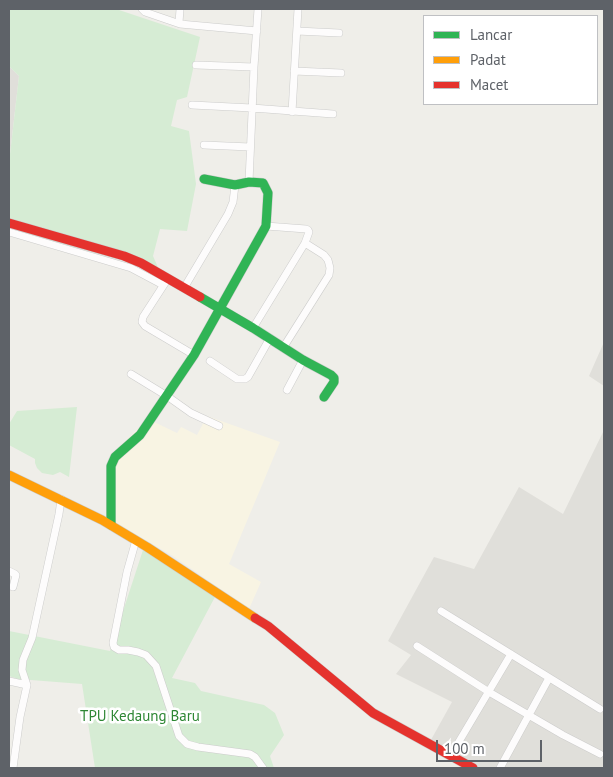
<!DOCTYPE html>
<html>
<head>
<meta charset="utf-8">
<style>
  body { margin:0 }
  #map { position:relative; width:613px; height:777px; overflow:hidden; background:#efeee9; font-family:"PT Sans",sans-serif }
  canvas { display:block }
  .frame { position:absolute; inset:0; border:10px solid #5e6268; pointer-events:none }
  .legend { position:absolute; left:423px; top:15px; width:175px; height:90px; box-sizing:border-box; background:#fff; border:1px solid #bfc0c3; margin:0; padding:6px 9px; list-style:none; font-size:15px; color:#5e6268 }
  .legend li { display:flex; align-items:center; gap:10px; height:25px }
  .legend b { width:25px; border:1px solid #bfc0c3 }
  .scale { position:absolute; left:436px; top:740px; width:106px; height:22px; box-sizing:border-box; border:2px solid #5e6268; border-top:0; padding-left:6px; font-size:15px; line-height:18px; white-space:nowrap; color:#5e6268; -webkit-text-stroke:4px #fff; paint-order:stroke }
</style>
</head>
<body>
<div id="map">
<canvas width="613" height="777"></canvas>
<div class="frame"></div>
<ul class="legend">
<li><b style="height:6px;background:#30b455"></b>Lancar</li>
<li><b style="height:6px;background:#ff9f0a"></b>Padat</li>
<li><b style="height:6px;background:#e5322d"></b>Macet</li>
</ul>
<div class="scale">100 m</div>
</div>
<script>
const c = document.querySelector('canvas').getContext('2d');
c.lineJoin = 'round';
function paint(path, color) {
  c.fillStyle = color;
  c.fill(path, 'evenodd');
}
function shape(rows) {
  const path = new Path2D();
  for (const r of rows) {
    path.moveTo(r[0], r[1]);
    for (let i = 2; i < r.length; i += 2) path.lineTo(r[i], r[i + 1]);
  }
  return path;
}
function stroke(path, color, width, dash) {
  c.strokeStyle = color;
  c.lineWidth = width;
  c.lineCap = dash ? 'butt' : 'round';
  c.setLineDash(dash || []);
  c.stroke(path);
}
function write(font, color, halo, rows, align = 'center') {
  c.font = font + ' "PT Sans",sans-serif';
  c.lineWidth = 5;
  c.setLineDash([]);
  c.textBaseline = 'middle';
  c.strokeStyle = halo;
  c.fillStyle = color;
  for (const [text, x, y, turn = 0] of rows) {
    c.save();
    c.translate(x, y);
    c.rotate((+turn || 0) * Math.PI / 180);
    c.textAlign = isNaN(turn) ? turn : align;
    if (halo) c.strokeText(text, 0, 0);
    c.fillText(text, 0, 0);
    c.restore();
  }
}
paint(shape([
  [207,416,280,442,229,564,261,582,249,609,173,556,124,528,109,522,112,454,148,419,177,433,181,427,197,435]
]), '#f8f4e3');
paint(shape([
  [9,66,19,76,9,163],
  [604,342,604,386,589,376],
  [604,430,604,768,465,768,427,747,452,702,396,674,411,655,388,641,434,557,474,569,519,487,563,514]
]), '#e0dfda');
paint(shape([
  [9,9,116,9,200,37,187,97,177,100,171,126,189,131,196,184,187,231,160,229,153,256,164,281,133,263,51,241,9,228,9,163,19,76,9,66],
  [77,407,69,477,60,472,53,475,42,473,37,468,35,463,35,459,9,445,9,424,17,411],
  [143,550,216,595,172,678,195,683,201,691,264,705,275,713,284,735,270,756,274,768,95,768,82,684,18,679,9,676,9,631,110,651]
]), '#d6ecd4');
const street = shape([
  [142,9,145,12,180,24,257,31],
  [179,23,180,9],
  [297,31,339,33],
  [196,65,254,67],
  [294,71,341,73],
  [192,105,252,108,333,114],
  [292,112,298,9],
  [204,145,250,147],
  [249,182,254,67,258,9],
  [9,232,131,268,163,285],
  [165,283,143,317,142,322,145,326,194,355],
  [184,288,228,214,233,202,235,185],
  [253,328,305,243,309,232,308,230,306,229,266,226],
  [283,348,329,275,330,268,328,260,324,255,305,243],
  [210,361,237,379,245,379,248,377,270,338],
  [131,374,167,396,191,413,219,426],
  [287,390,303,360],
  [136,540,127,572,113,643,114,647,119,650,128,650,138,652,146,655,156,666,179,736,187,744,198,747,250,754,255,757,263,768],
  [9,571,15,574,16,575,13,587],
  [441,611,600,709],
  [417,646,489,692,563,735,600,754],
  [9,681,27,685],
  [451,755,511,654],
  [13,768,20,717,27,685,22,670,23,660,32,638,59,514,61,499],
  [500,768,549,678]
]);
const fast = shape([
  [200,297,253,328,303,360,331,375,334,378,334,382,324,397],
  [111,525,111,466,115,457,140,435,194,355,266,226,268,193,263,183,249,182,235,185,204,179]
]);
const slow = shape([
  [9,475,102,520,147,547,255,618]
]);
const jam = shape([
  [9,223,124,256,141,263,200,297],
  [255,618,268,626,373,713,473,768]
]);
stroke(street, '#cccccb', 8);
stroke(fast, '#cbcbca', 10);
stroke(slow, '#cbcbca', 10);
stroke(jam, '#cbcbca', 10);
stroke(street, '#fdfcfc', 7);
stroke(fast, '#30b455', 9);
stroke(slow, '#ff9f0a', 9);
stroke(jam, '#e5322d', 9);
write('15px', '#2e8734', '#fff', [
  ["TPU Kedaung Baru",140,717]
]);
</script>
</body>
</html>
